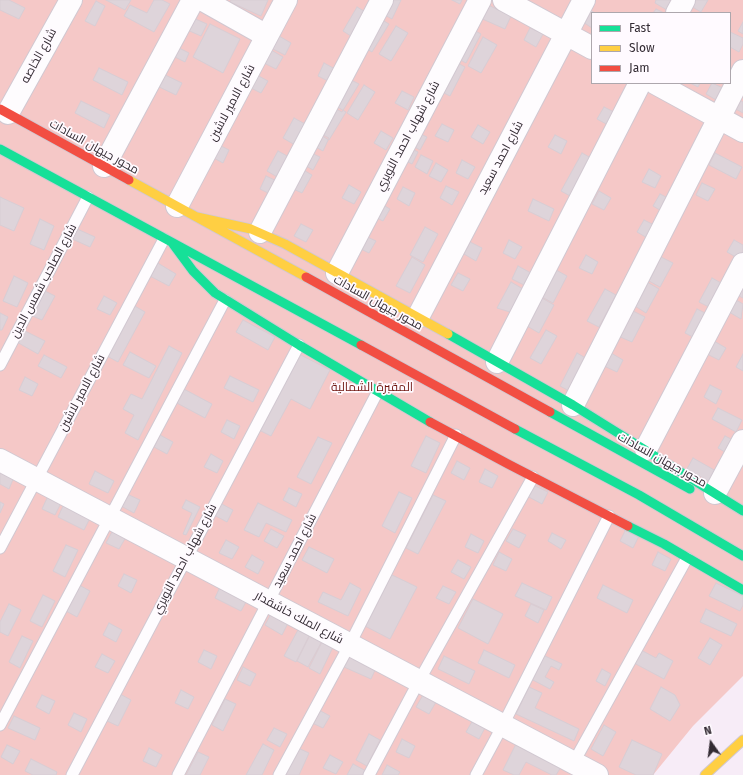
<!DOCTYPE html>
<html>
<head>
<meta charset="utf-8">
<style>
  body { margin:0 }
  #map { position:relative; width:743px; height:775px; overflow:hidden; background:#f7ecf7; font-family:"Fira Sans",sans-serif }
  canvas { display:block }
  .legend { position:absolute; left:591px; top:12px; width:140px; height:72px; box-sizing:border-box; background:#fffaff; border:1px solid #ada7ad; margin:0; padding:5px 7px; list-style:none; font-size:12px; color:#332b33 }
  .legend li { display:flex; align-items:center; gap:8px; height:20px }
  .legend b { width:20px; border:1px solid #ada7ad }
  .north { position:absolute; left:691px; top:723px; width:40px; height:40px; -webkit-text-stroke:3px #fffaff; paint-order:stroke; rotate:346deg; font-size:11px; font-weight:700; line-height:16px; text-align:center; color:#332b33 }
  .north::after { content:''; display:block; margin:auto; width:14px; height:18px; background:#332b33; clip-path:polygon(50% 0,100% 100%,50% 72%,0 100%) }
</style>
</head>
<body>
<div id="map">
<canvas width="743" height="775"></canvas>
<ul class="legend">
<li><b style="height:5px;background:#16e098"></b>Fast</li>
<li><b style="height:5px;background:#ffcf43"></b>Slow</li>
<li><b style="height:5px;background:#f24e42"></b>Jam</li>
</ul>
<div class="north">N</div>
</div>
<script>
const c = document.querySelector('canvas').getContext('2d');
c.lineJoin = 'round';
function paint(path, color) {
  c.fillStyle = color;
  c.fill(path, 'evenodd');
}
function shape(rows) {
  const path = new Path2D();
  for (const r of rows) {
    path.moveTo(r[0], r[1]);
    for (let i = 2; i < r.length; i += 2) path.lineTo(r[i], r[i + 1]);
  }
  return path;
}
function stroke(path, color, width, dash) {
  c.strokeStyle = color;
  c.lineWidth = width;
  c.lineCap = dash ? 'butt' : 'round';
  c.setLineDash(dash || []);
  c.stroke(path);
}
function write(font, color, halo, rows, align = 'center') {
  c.font = font + ' "Fira Sans",Cairo,sans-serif';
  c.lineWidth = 3.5;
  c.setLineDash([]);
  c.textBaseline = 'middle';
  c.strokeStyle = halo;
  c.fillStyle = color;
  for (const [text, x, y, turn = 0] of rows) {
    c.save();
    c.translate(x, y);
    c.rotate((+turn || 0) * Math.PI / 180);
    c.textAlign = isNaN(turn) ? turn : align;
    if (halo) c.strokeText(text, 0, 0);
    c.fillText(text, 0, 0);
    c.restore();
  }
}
paint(shape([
  [0,0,743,0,743,676,693,726,653,775,0,775],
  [592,13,730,13,730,83,592,83]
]), '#f5c8c7');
const building = shape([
  [0,0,9,0,25,8,19,19,0,10,0,0],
  [106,0,131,0,125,10,106,0],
  [154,0,162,0,170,4,154,32,124,16,130,5,147,13,154,0],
  [231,0,268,0,261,16,230,2,231,0],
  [387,0,401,0,392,19,381,13,387,0],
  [452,0,462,0,460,4,452,0],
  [656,0,672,0,667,10,655,3,656,0],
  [692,0,708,0,701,12,689,5,692,0],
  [96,1,105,6,95,26,85,21,96,1],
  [484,3,511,16,505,29,478,17,484,3],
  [357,7,369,14,354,38,343,31,357,7],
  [656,9,664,13,653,13,656,9],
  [590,10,595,13,592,13,592,28,583,22,590,10],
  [191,17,207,24,201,36,185,29,191,17],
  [377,17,389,24,372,52,360,45,377,17],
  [743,22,743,34,738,31,743,22],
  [210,24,240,39,223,73,193,57,210,24],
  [396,26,408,33,391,61,379,54,396,26],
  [468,27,481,34,466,63,453,56,468,27],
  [530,28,543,34,536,47,524,40,530,28],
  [730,32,743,38,743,44,739,52,730,47,730,32],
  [279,36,291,43,285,55,273,49,279,36],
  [483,37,497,45,481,73,468,66,483,37],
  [173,45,189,53,185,62,169,54,173,45],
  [271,50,283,57,276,69,264,63,271,50],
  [452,60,465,67,450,96,436,89,452,60],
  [324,63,337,70,330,82,318,76,324,63],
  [99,68,128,82,122,95,93,80,99,68],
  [159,72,182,83,176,95,153,84,159,72],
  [255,74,268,81,261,93,249,87,255,74],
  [347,78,359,84,342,112,330,106,347,78],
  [690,83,700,83,698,87,690,83],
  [712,83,725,89,718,101,706,94,712,83],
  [364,85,375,92,358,120,347,113,364,85],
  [402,91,414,97,408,110,395,103,402,91],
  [737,99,743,102,743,113,732,107,737,99],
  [81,101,110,115,104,128,75,113,81,101],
  [334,105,346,112,329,140,317,133,334,105],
  [604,107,616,113,610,126,597,119,604,107],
  [294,118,307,125,295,145,283,138,294,118],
  [442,124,454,130,448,142,435,136,442,124],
  [478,125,490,132,483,144,471,137,478,125],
  [381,131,393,138,386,150,374,143,381,131],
  [414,131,427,137,420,150,408,143,414,131],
  [317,132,329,138,323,151,310,144,317,132],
  [555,135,567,141,561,154,548,147,555,135],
  [217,144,229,150,223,163,210,156,217,144],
  [406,146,418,152,412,164,399,158,406,146],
  [278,151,291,158,279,178,267,171,278,151],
  [307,151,320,157,313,170,301,163,307,151],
  [582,153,593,159,572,197,561,191,582,153],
  [715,153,742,167,736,179,709,165,715,153],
  [421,155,433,161,427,174,415,167,421,155],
  [462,160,475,167,468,179,456,173,462,160],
  [436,163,448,170,441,182,429,176,436,163],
  [300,168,312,175,302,193,289,187,300,168],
  [649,169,661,176,655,188,642,182,649,169],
  [266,176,279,182,272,195,260,189,266,176],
  [702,183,715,189,708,201,696,195,702,183],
  [349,185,361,192,354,204,342,198,349,185],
  [446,186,459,192,452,205,440,198,446,186],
  [403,187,415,193,409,206,397,199,403,187],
  [599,191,611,198,604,210,592,204,599,191],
  [660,194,672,200,665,213,653,206,660,194],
  [0,197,24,208,14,231,0,225,0,197],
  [533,199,554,209,549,221,528,211,533,199],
  [378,202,390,209,383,221,371,215,378,202],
  [40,219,54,226,44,250,30,244,40,219],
  [644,220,656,226,649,239,637,232,644,220],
  [301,224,313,230,306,242,294,236,301,224],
  [425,227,438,234,423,262,410,255,425,227],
  [75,228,95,237,90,247,70,238,75,228],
  [363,235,376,241,369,253,357,247,363,235],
  [509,240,522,247,515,259,503,253,509,240],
  [734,240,743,245,743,252,739,259,727,252,734,240],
  [470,242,482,248,476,261,464,254,470,242],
  [586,255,598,262,592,274,579,268,586,255],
  [412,257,425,265,410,293,396,286,412,257],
  [661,257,673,263,660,287,649,281,661,257],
  [156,262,176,274,169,286,148,275,156,262],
  [518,266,531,273,524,285,512,279,518,266],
  [556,270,567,276,553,303,542,297,556,270],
  [458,273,470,279,463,291,451,285,458,273],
  [14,276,28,283,17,307,3,301,14,276],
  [712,278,723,284,711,308,699,302,712,278],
  [511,282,523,289,510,312,497,308,511,282],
  [647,282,659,289,646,313,635,306,647,282],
  [743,288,743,298,739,296,743,288],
  [605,289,616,295,599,327,587,321,605,289],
  [43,290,55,296,42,320,30,315,43,290],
  [104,296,117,303,110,315,97,309,104,296],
  [542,298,554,305,539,333,527,326,542,298],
  [736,300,743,304,741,319,729,312,736,300],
  [133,305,145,312,118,362,105,355,133,305],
  [697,309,709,315,697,339,685,333,697,309],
  [631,310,645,317,632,342,618,336,631,310],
  [0,313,8,317,2,330,0,330,0,313],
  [243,320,275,337,268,350,236,332,243,320],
  [21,329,45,341,38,354,15,341,21,329],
  [546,330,557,336,541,364,530,358,546,330],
  [714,341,726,348,719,360,707,354,714,341],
  [169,346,182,353,138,440,125,433,134,415,123,409,131,394,142,399,169,346],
  [130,352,156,366,149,378,123,365,130,352],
  [577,353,589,360,571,392,560,386,577,353],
  [611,353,623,360,617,372,604,366,611,353],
  [299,354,330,370,310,409,291,399,271,436,259,430,299,354],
  [743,354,743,371,736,367,743,354],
  [44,355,67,367,61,378,38,366,44,355],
  [230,376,259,390,253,402,224,388,230,376],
  [25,377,38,384,32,396,19,390,25,377],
  [710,385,722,391,716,404,704,397,710,385],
  [182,388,212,404,205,418,175,402,182,388],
  [718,408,742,420,736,432,712,419,718,408],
  [227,420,240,426,234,439,221,432,227,420],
  [160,435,173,442,167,454,154,447,160,435],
  [426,436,440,443,426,473,411,466,426,436],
  [725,436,737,442,730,455,718,448,725,436],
  [318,437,332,443,311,484,297,477,318,437],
  [211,454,223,461,217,473,204,467,211,454],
  [693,458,716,471,710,482,687,469,693,458],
  [457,461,470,468,464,480,451,473,457,461],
  [485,469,498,476,492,488,479,482,485,469],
  [0,470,14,477,9,489,0,484,0,470],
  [95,471,114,481,108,493,89,484,95,471],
  [533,485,548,492,542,504,527,496,533,485],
  [289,488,302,494,296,507,283,500,289,488],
  [399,492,412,498,395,533,382,526,399,492],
  [127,494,140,500,134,513,121,506,127,494],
  [433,495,446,501,418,554,406,548,433,495],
  [48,496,61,503,55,515,42,509,48,496],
  [186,500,200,507,186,535,183,534,192,513,182,508,186,500],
  [0,502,4,504,0,513,0,502],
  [220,503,233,510,227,522,214,515,220,503],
  [258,503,292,520,286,532,266,523,259,537,244,530,258,503],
  [63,506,90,518,84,530,58,517,63,506],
  [271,529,284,536,277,548,264,541,271,529],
  [513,529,526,535,519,548,506,541,513,529],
  [626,529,639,536,633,548,620,541,626,529],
  [113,530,126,537,119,549,106,543,113,530],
  [552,533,566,540,561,549,548,541,552,533],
  [471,534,484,541,478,553,465,547,471,534],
  [226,540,239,547,232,559,219,553,226,540],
  [66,545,78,550,65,577,53,571,66,545],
  [309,547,334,559,327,573,302,560,309,547],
  [499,552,512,559,506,571,493,565,499,552],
  [658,552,671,559,665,571,652,565,658,552],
  [252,555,264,562,258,574,245,567,252,555],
  [458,560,471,567,464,579,451,572,458,560],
  [124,574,137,580,131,593,118,586,124,574],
  [390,574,417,587,390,639,363,625,390,574],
  [350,583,361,589,348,616,318,602,323,592,341,600,350,583],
  [522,583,552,597,546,610,515,596,522,583],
  [716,583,743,596,743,605,740,611,709,596,716,583],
  [79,585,90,591,77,617,66,611,79,585],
  [603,585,633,600,627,613,597,598,603,585],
  [443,586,456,592,449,604,436,598,443,586],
  [220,587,247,600,241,611,215,598,220,587],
  [43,595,55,601,42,627,30,621,43,595],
  [473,599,503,614,488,644,458,628,473,599],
  [9,604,21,610,8,636,0,632,0,622,9,604],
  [531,604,544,610,538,623,525,616,531,604],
  [706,609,737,624,731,636,700,622,706,609],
  [271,614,288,623,282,635,265,625,271,614],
  [109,623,122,630,116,642,103,635,109,623],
  [298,630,309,636,296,662,284,656,298,630],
  [310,635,322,641,308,667,297,661,310,635],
  [22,636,33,641,20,668,9,662,22,636],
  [710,638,722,645,710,665,698,658,710,638],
  [322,642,333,647,320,674,309,668,322,642],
  [204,650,217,656,211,669,198,662,204,650],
  [484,650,515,665,509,678,478,663,484,650],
  [641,650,656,658,659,653,673,661,664,679,634,663,641,650],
  [102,654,115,661,108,673,95,667,102,654],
  [350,655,376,668,371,679,344,667,350,655],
  [543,655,562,664,559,670,551,666,545,677,554,682,550,689,531,679,543,655],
  [444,656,475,671,469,684,438,669,444,656],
  [243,667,256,674,250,686,237,680,243,667],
  [602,669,611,674,605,686,596,681,602,669],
  [529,687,542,693,535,708,579,729,574,741,516,714,529,687],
  [661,687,675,695,680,705,670,721,650,709,661,687],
  [181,690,194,697,188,709,175,703,181,690],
  [120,694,131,700,118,726,107,721,120,694],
  [42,695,55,701,49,714,36,707,42,695],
  [423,695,436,702,429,714,416,707,423,695],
  [225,699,236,704,223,731,212,725,225,699],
  [317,709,330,716,323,728,310,722,317,709],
  [74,713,87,719,81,732,68,725,74,713],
  [14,716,40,728,35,740,8,728,14,716],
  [473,720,486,726,479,739,466,732,473,720],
  [604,725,616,732,603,756,591,749,604,725],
  [274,728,287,734,280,747,267,740,274,728],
  [369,734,380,740,367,766,356,760,369,734],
  [402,739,415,746,409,758,396,752,402,739],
  [632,740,662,754,653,775,636,775,619,767,632,740],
  [263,744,274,750,262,775,246,775,263,744],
  [516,744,561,767,556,775,552,775,526,762,519,775,514,775,503,770,516,744],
  [7,745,20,751,13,764,1,757,7,745],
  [149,748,162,755,156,767,143,761,149,748],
  [298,748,309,753,299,775,287,775,285,774,298,748],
  [198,752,209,757,200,775,186,775,198,752],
  [330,755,343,762,336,774,323,768,330,755],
  [31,759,57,772,56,775,33,775,25,771,31,759],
  [353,764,366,771,363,775,347,775,353,764],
  [387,765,400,772,398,775,382,775,387,765]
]);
paint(building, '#ded4da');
stroke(building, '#d8cdd4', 1);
const lane = shape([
  [0,365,88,197],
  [0,548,164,239],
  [0,725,225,300],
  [574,762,687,558],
  [72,775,299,345],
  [178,775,378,391],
  [279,775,350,644,456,435],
  [369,775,419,681,533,477],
  [476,775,503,725,609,516]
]);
const street = shape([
  [203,0,267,36],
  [504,0,592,48],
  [677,13,684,0],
  [655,83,743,131],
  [8,113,71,0],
  [104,166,193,0],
  [177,206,286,0],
  [260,232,382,0],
  [337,273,480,0],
  [418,317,584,0],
  [497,362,640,83],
  [573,405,743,71],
  [646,449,743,264],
  [0,460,597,775],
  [715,493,743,441]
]);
const fast = shape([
  [0,149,361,345],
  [173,244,193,271,215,293,299,345,430,422],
  [448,334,573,405,743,511],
  [550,412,690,489],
  [515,429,639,495,743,556],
  [628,526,664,544,743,590]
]);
const slow = shape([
  [129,180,306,277],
  [197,217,251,229,285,244,448,334],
  [705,775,743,740]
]);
const jam = shape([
  [0,109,129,180],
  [306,277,550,412],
  [361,345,515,429],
  [430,422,508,464,628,526]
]);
stroke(lane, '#d1c8d1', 13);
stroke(street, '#d1c8d1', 24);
stroke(fast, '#d1c8d1', 11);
stroke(slow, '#d1c8d1', 11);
stroke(jam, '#d1c8d1', 11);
stroke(lane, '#fefcfe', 11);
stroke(street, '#fefcfe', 22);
stroke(fast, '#16e098', 9);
stroke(slow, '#ffcf43', 9);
stroke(jam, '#f24e42', 9);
write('12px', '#332b33', '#fffaff', [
  ["شارع الخاصه",39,56,-61],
  ["شارع الامير لاشين",232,103,-62],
  ["شارع شهاب احمد النويري",408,136,-62],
  ["محور جيهان السادات",94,147,29],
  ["شارع احمد سعيد",501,158,-62],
  ["شارع الصاحب شمس الدين",44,281,-62],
  ["محور جيهان السادات",378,303,29],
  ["شارع الامير لاشين",82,393,-62],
  ["محور جيهان السادات",662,460,29],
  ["شارع احمد سعيد",295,551,-63],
  ["شارع شهاب احمد النويري",185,559,-62],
  ["شارع الملك خاشقدار",299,618,28]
]);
write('12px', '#701610', '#fffaff', [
  ["المقبرة الشمالية",372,388]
]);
</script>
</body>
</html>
